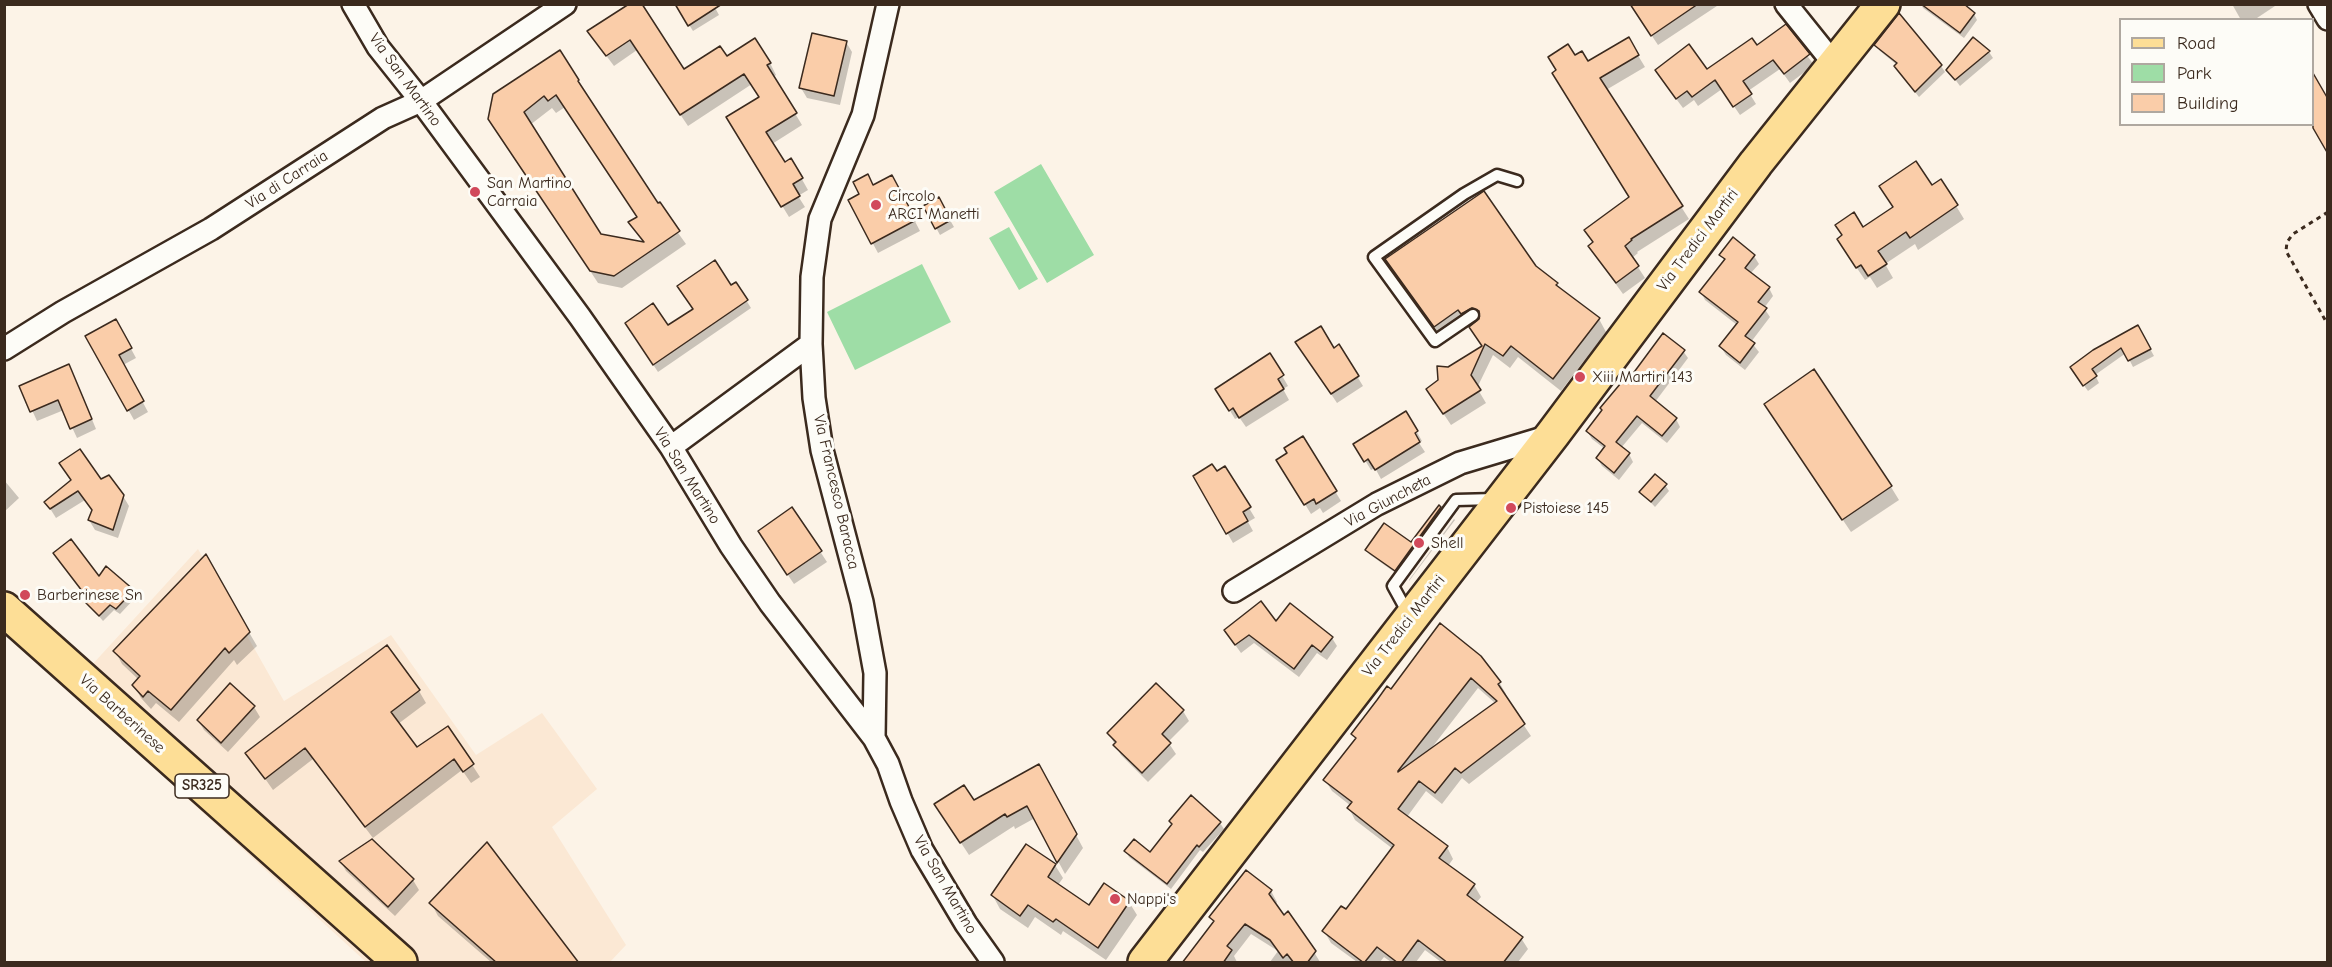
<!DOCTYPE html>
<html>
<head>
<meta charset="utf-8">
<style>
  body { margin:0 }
  #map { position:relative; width:2332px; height:967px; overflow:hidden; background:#fcf3e7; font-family:"Comic Neue",sans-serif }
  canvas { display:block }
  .frame { position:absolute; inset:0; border:6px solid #3b2a1e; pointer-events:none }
  .legend { position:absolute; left:2119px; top:18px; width:195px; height:108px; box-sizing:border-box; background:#fdfcf7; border:2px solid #afa8a0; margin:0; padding:8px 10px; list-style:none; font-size:18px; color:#3b2a1e }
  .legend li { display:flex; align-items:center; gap:12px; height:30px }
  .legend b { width:30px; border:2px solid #afa8a0 }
</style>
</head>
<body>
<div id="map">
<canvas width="2332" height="967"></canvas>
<div class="frame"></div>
<ul class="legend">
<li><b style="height:8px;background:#fdde96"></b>Road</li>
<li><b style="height:16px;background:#9edda6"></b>Park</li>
<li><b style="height:16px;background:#facda9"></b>Building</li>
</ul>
</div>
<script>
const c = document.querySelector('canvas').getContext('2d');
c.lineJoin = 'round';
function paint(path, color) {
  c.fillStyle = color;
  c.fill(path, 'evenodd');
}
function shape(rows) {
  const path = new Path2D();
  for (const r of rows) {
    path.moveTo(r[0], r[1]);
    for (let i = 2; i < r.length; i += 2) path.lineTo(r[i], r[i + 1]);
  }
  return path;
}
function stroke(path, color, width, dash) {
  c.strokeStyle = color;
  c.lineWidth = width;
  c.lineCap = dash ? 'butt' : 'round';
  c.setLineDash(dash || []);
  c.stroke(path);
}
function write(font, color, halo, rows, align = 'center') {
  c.font = font + ' "Comic Neue",sans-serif';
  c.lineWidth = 6;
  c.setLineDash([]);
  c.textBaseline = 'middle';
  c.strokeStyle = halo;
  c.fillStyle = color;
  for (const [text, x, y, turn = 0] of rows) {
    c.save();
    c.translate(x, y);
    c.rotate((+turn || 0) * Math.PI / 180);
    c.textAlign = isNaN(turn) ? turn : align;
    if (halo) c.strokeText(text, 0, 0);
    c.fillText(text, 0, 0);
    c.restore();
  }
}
paint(shape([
  [198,549,284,701,391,635,476,755,542,713,597,789,552,827,626,945,610,962,366,962,69,690]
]), '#fbe8d4');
paint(shape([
  [1041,164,1094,255,1047,283,994,192],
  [1009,227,1038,279,1019,290,989,238],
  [922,264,951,322,855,370,827,312]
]), '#9edda6');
paint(shape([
  [631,4,683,72,726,58,770,63,776,75,773,77,802,125,772,144,784,164,791,160,808,190,798,196,805,207,789,217,728,117,761,98,752,84,688,126,637,50,614,66,596,42],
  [676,4,713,4,719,15,693,31],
  [1633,4,1720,4,1658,45,1638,15],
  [1921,4,1962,4,1974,14,1977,20,1964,38,1923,8],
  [2232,4,2274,4,2275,6,2254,20,2241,20],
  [1785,26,1814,65,1790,83,1780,69,1748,91,1756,104,1740,115,1722,89,1698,106,1694,100,1683,108,1662,80,1707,71,1757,47],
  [1628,39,1645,67,1606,90,1689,219,1637,252,1638,253,1632,258,1645,278,1623,294,1597,258,1594,244,1586,231,1631,198,1575,57,1588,63],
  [1973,40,1989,52,1993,58,1960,86,1948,70],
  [846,42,852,52,840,105,807,98,801,88],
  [1876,45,1941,66,1945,72,1919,97,1899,72,1897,65,1880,51],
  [2312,78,2314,78,2328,151,2312,124],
  [578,80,658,205,686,244,622,288,598,283,490,118],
  [565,107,638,218,630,223,644,244,600,235,530,125,552,108,556,113],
  [1941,181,1964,219,1918,250,1915,244,1885,264,1893,278,1877,288,1870,277,1865,280,1846,252,1863,229],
  [873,187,897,187,920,231,878,253,850,201],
  [938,199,954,227,940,235,925,207],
  [1721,255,1754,256,1759,264,1750,274,1769,288,1773,296,1764,308,1770,317,1751,342,1759,352,1745,370,1726,355,1721,347,1737,325,1705,300,1701,292,1725,262],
  [1387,259,1535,267,1599,319,1606,332,1561,391,1518,357,1510,368,1493,355,1477,388,1486,403,1451,425,1435,401,1440,381,1449,368,1484,347,1466,322,1442,338],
  [730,287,746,300,751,308,658,372,631,331,667,327],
  [116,321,136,358,123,365,148,412,134,420,87,336],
  [2138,327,2154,356,2133,367,2126,353,2095,375,2099,383,2088,391,2075,373],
  [1339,347,1363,386,1337,403,1303,352,1333,350],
  [1683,351,1688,358,1655,402,1676,419,1680,427,1667,443,1642,423,1621,448,1629,454,1633,462,1619,480,1602,466,1597,458,1605,449,1592,439,1587,431,1629,381],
  [1270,355,1288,386,1283,389,1289,400,1246,427,1239,417,1235,419,1217,389],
  [74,376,96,429,77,438,64,410,37,421,21,386],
  [1406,413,1422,441,1419,443,1425,452,1381,479,1375,468,1371,470,1355,444],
  [1773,417,1891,487,1899,500,1851,532],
  [1303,438,1341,501,1323,513,1320,508,1311,514,1278,460,1289,454],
  [61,464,100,481,123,496,129,506,118,538,95,530,89,520,93,512,85,500,56,518,46,502,72,481],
  [84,486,85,488,65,500,70,494],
  [1225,468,1255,518,1248,522,1253,531,1233,543,1195,476,1216,473],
  [4,480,19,498,4,512],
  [1665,485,1669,491,1655,507,1641,492],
  [1439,507,1442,512,1397,574,1369,554,1367,550,1411,545],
  [792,509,827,562,794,584,765,541],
  [1454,519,1455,520,1409,581,1409,580],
  [205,557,257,646,237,665,234,660,179,722,156,703,151,709,141,698,134,685,139,680,122,664,115,651],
  [99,579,132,591,136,597,120,614,114,610,103,621,88,603],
  [1276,623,1332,638,1337,646,1327,660,1317,653,1299,677,1254,643,1241,653,1231,639],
  [1440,626,1499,682,1506,694,1504,696,1531,736,1469,784,1462,778,1442,804,1426,791,1407,817,1447,847,1453,859,1448,866,1474,885,1481,897,1476,903,1521,938,1528,949,1518,962,1441,962,1425,950,1416,962,1391,962,1384,957,1380,962,1357,962,1331,943,1324,931,1346,911,1393,849,1355,820,1349,808,1351,806,1332,791,1325,780,1356,739,1353,734,1391,691],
  [1478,688,1495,703,1430,750],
  [231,685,254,707,260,717,228,752,204,730,198,720],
  [419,691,426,703,398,724,417,749,448,728,480,777,471,783,462,770,373,838,313,759,273,790,247,753],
  [1183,711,1189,721,1168,742,1176,754,1148,782,1121,755,1109,734],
  [1046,779,1083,848,1065,874,1035,818,1015,829,1014,826,969,855,944,817,973,802],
  [1220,823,1224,829,1203,852,1200,850,1171,889,1129,857,1126,851,1151,854],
  [372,841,413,880,419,890,395,916,346,871,341,862],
  [1055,865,1063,878,1058,885,1089,907,1129,902,1137,915,1106,960,1063,931,1061,935,1035,917,1028,928,1000,909,993,896],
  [1271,891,1277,902,1275,905,1314,952,1320,962,1270,962,1278,951,1251,934,1234,956,1237,962,1184,962,1214,924,1211,917],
  [431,903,577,962,491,962,438,916]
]), '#0003');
const building = shape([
  [629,4,642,4,684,69,720,46,727,56,755,38,771,63,767,65,797,113,766,132,785,162,791,158,803,178,793,184,800,196,781,207,726,117,759,97,744,74,680,115,630,40,606,56,587,31,629,4],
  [675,4,722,4,688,26,675,4],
  [1630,4,1698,4,1651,36,1630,4],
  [1921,4,1964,4,1975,13,1960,33,1921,4],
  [1899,13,1942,65,1915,92,1894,66,1897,63,1874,45,1899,13],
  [1786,24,1810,54,1784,74,1773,60,1743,81,1752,94,1733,107,1715,80,1692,97,1687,91,1676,99,1655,70,1689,44,1707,69,1752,38,1757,45,1786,24],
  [812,33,847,41,834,96,799,88,812,33],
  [1629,37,1639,55,1600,78,1683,206,1631,239,1632,240,1625,246,1639,266,1616,283,1588,246,1593,242,1584,230,1629,197,1552,73,1556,70,1548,57,1568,44,1575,55,1582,51,1588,61,1629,37],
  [1973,37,1990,51,1955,80,1946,70,1973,37],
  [560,50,579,80,578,81,658,203,660,202,680,231,614,276,590,271,488,119,493,94,560,50],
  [556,95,637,217,628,222,644,242,601,234,524,112,544,96,548,101,556,95],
  [2313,73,2328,99,2328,154,2313,128,2313,73],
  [1916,161,1932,185,1941,179,1958,205,1910,238,1906,232,1878,251,1887,264,1868,276,1861,265,1856,268,1837,239,1842,235,1835,225,1854,212,1863,227,1893,207,1879,186,1916,161],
  [868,174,873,185,892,175,916,220,871,244,848,200,859,194,853,182,868,174],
  [1484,191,1536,266,1558,283,1556,285,1600,318,1553,379,1511,346,1503,356,1485,344,1471,375,1481,390,1443,414,1426,389,1438,380,1437,366,1448,367,1482,346,1469,327,1479,319,1479,311,1472,308,1461,314,1458,310,1434,327,1385,259,1484,191],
  [939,197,951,220,935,229,923,206,939,197],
  [1733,237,1755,255,1745,268,1770,287,1758,302,1767,308,1745,336,1755,343,1740,363,1719,346,1738,322,1699,292,1725,259,1719,255,1733,237],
  [715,260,731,285,736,282,748,300,653,365,625,323,653,303,668,325,693,309,677,286,715,260],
  [116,319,132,348,119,355,144,401,127,411,85,336,116,319],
  [2138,325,2151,349,2128,361,2121,348,2092,369,2097,376,2083,386,2070,367,2093,350,2138,325],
  [1321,326,1334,348,1339,344,1359,376,1331,394,1295,342,1321,326],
  [1663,333,1685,350,1650,396,1677,418,1662,436,1637,416,1616,442,1630,453,1614,473,1596,458,1605,446,1586,431,1602,410,1600,408,1626,377,1629,379,1663,333],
  [1270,353,1284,375,1278,379,1284,389,1239,418,1233,408,1229,411,1215,389,1270,353],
  [69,364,92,419,70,429,58,400,30,412,19,386,69,364],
  [1814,369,1892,486,1842,520,1764,404,1814,369],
  [1406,411,1418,431,1415,433,1420,442,1375,470,1368,459,1364,462,1353,444,1406,411],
  [1303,436,1337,491,1316,504,1314,499,1304,505,1276,460,1287,453,1284,448,1303,436],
  [80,449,101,479,109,475,124,495,113,530,88,520,92,510,78,491,50,509,44,502,71,480,59,463,80,449],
  [1212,464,1217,471,1225,466,1251,507,1243,512,1248,521,1226,534,1193,476,1212,464],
  [1655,474,1667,484,1651,502,1639,492,1655,474],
  [1439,505,1441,507,1395,571,1365,550,1384,523,1411,542,1439,505],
  [792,507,822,551,787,575,758,531,792,507],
  [71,539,99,576,106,566,134,590,116,609,110,605,99,616,86,603,89,600,53,553,71,539],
  [206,554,250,632,229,653,225,648,171,710,148,691,143,697,132,685,140,676,113,651,206,554],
  [1261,601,1276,621,1290,603,1333,637,1321,652,1312,645,1294,669,1249,635,1235,645,1224,630,1261,601],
  [1440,623,1481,656,1501,682,1498,684,1525,724,1461,773,1455,768,1435,793,1419,781,1398,809,1448,846,1439,858,1475,884,1467,895,1523,937,1503,963,1448,963,1418,940,1401,963,1398,963,1377,947,1364,963,1322,931,1341,906,1346,909,1394,845,1347,808,1352,802,1323,780,1356,738,1351,734,1377,700,1387,686,1391,689,1440,623],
  [1471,678,1497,701,1398,772,1398,771,1471,678],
  [387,645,420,690,391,712,417,747,448,726,474,764,463,772,454,759,365,827,305,748,265,779,245,753,387,645],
  [230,683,255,706,221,743,197,720,230,683],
  [1156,683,1184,710,1162,734,1171,743,1142,773,1113,745,1116,742,1107,733,1156,683],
  [1039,764,1077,834,1057,863,1027,806,1007,817,1005,814,960,843,934,804,964,785,974,800,1039,764],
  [1191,795,1221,822,1199,847,1197,845,1167,884,1124,851,1134,839,1150,852,1172,824,1169,821,1191,795],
  [372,839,414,879,388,907,339,861,372,839],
  [487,842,579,963,497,963,429,903,487,842],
  [1026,844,1056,864,1048,877,1089,905,1104,883,1130,901,1098,948,1056,919,1053,922,1028,905,1020,916,991,895,1026,844],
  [1246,870,1272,890,1269,894,1284,915,1288,911,1316,951,1307,963,1294,963,1287,954,1283,958,1270,940,1245,924,1227,946,1232,950,1223,963,1182,963,1214,921,1209,917,1246,870]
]);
paint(building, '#facda9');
stroke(building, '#3b2a1e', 1.5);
const lane = shape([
  [1473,315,1435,341,1374,257,1464,194,1497,175,1517,181],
  [1409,615,1393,586,1456,500,1495,499]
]);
const street = shape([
  [353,4,378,47,421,101,580,317,671,447,731,546,770,603,874,738,888,764,901,801,922,850,966,924,993,962],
  [1786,4,1835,65],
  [2319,4,2328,19],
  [4,349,63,312,211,229,383,118,421,101,565,4],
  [671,447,811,344],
  [1234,591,1377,504,1460,463,1553,435],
  [874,738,875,673,862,602,822,450,814,398,811,344,812,277,820,219,863,115,888,4]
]);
const primary = shape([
  [4,609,400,962],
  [1145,962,1553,434,1756,163,1883,4]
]);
stroke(lane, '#3b2a1e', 15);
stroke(street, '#3b2a1e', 26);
stroke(primary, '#3b2a1e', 38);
stroke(shape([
  [2328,212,2293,234,2287,242,2286,251,2328,325]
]), '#3b2a1e', 3, [4.5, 4.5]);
stroke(lane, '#fdfcf7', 10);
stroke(street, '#fdfcf7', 21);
stroke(primary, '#fdde96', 33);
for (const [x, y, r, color] of [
  [475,192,6,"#d1495b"],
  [876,205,6,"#d1495b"],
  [1580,377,6,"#d1495b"],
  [1511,508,6,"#d1495b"],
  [1419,543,6,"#d1495b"],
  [25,595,6,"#d1495b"],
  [1115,899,6,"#d1495b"]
]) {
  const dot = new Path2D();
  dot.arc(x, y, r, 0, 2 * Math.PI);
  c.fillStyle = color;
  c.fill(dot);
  stroke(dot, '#fdfcf7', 2);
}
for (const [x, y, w] of [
  [202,786,54]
]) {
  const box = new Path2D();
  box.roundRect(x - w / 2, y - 12, w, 24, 4.5);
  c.fillStyle = '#fdfcf7';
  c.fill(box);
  stroke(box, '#3b2a1e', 1.5);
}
write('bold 15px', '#3b2a1e', null, [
  ["SR325",202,786]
]);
write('16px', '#3b2a1e', '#fdfcf7', [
  ["Via San Martino",405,80,54],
  ["Via di Carraia",287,180,-33],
  ["Via Tredici Martiri",1698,240,-53],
  ["Via San Martino",687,476,58],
  ["Via Francesco Baracca",836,492,77],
  ["Via Giuncheta",1388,501,-28],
  ["Via Tredici Martiri",1404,626,-52],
  ["Via Barberinese",122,714,42],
  ["Via San Martino",945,885,60]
]);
write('16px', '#3b2a1e', '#fdfcf7', [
  ["San Martino",487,183],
  ["Carraia",487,201],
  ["Circolo",888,196],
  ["ARCI Manetti",888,214],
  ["Xiii Martiri 143",1592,377],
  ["Pistoiese 145",1523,508],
  ["Shell",1431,543],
  ["Barberinese Sn",37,595],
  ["Nappi's",1127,899]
], 'left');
</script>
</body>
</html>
